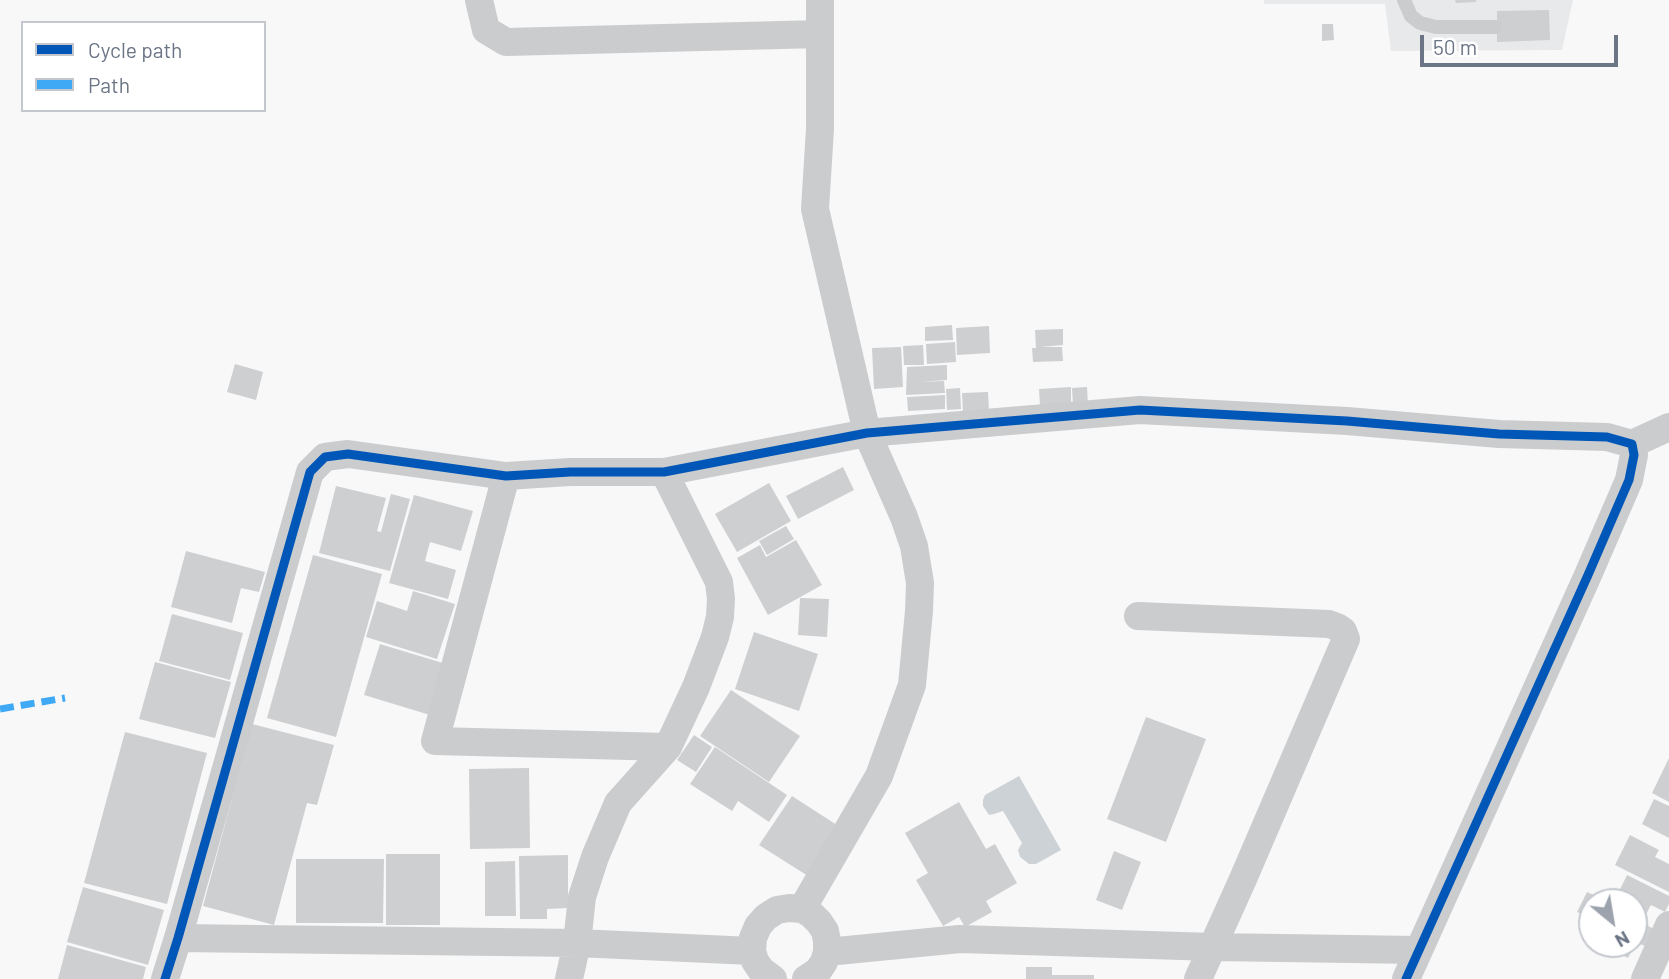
<!DOCTYPE html>
<html>
<head>
<meta charset="utf-8">
<style>
  body { margin:0 }
  #map { position:relative; width:1669px; height:979px; overflow:hidden; background:#f8f8f8; font-family:Barlow,sans-serif }
  canvas { display:block }
  .legend { position:absolute; left:21px; top:21px; width:245px; height:91px; box-sizing:border-box; background:#fff; border:2px solid #c4c8ce; margin:0; padding:9px 12px; list-style:none; font-size:21px; color:#6b7585 }
  .legend li { display:flex; align-items:center; gap:14px; height:35px }
  .legend b { width:35px; border:2px solid #c4c8ce }
  .north { position:absolute; left:1578px; top:888px; width:70px; height:70px; box-sizing:border-box; background:#fff; border:2px solid #c4c8ce; border-radius:50%; rotate:150deg; font-size:19px; font-weight:700; line-height:28px; text-align:center; color:#6b7585 }
  .north::after { content:''; display:block; margin:auto; width:24px; height:32px; background:#9ca3ad; clip-path:polygon(50% 0,100% 100%,50% 72%,0 100%) }
  .scale { position:absolute; left:1420px; top:35px; width:198px; height:32px; box-sizing:border-box; border:4px solid #6b7585; border-top:0; padding-left:9px; font-size:21px; line-height:24px; white-space:nowrap; color:#6b7585; -webkit-text-stroke:5px #fff; paint-order:stroke }
</style>
</head>
<body>
<div id="map">
<canvas width="1669" height="979"></canvas>
<ul class="legend">
<li><b style="height:9px;background:#0057b8"></b>Cycle path</li>
<li><b style="height:9px;background:#3fa9f5"></b>Path</li>
</ul>
<div class="north">N</div>
<div class="scale">50 m</div>
</div>
<script>
const c = document.querySelector('canvas').getContext('2d');
c.lineJoin = 'round';
function paint(path, color) {
  c.fillStyle = color;
  c.fill(path, 'evenodd');
}
function shape(rows) {
  const path = new Path2D();
  for (const r of rows) {
    path.moveTo(r[0], r[1]);
    for (let i = 2; i < r.length; i += 2) path.lineTo(r[i], r[i + 1]);
  }
  return path;
}
function stroke(path, color, width, dash) {
  c.strokeStyle = color;
  c.lineWidth = width;
  c.lineCap = dash ? 'butt' : 'round';
  c.setLineDash(dash || []);
  c.stroke(path);
}
paint(shape([
  [1264,0,1573,0,1562,50,1391,51,1385,4,1264,4]
]), '#e8e9ea');
paint(shape([
  [1019,776,1061,850,1036,864,1029,864,1020,857,1018,850,1022,843,1003,811,994,814,989,815,983,806,983,800,985,795]
]), '#cdd2d6');
paint(shape([
  [1455,0,1476,0,1476,2,1456,3],
  [1549,10,1550,40,1497,42,1497,11],
  [1322,24,1333,24,1334,40,1322,41],
  [952,325,953,340,925,341,925,327],
  [989,326,990,353,957,355,956,328],
  [1063,329,1063,345,1040,347,1062,347,1063,361,1033,362,1032,348,1036,348,1035,330],
  [955,342,956,362,927,364,926,344],
  [923,345,924,365,904,365,903,346],
  [901,347,903,387,874,389,872,348],
  [235,364,263,372,256,400,227,392],
  [947,365,947,380,919,382,944,381,945,393,906,395,907,367],
  [1071,387,1071,405,1040,406,1039,389],
  [1087,387,1088,405,1073,405,1072,388],
  [960,388,961,409,947,410,946,389],
  [988,392,989,411,963,413,962,393],
  [945,395,945,409,908,411,907,397],
  [843,467,854,490,798,519,786,496],
  [769,483,791,521,737,552,715,514],
  [336,486,386,498,377,531,381,532,391,494,410,499,390,571,319,553],
  [414,495,473,511,461,551,430,542,425,561,456,570,448,599,389,583],
  [786,526,794,539,767,555,759,541],
  [796,540,822,585,768,615,737,558,760,545,766,557],
  [186,551,265,572,259,592,241,588,232,623,171,607],
  [313,555,382,574,336,737,267,718],
  [413,591,455,604,437,659,366,637,377,601,407,611],
  [800,598,829,599,827,637,798,635],
  [172,614,243,633,230,680,159,661],
  [754,632,818,654,799,711,735,689],
  [380,644,446,664,430,715,364,695],
  [155,662,231,682,215,738,139,719],
  [731,690,800,736,769,782,700,736],
  [1146,717,1206,739,1166,842,1107,819],
  [252,724,334,745,317,805,307,803,274,925,203,906],
  [125,732,207,753,167,904,84,883],
  [694,735,712,747,696,772,677,760],
  [715,747,787,795,769,822,738,801,732,811,690,784],
  [1669,758,1669,802,1652,793],
  [529,768,530,848,470,849,469,769],
  [792,796,840,827,808,876,759,845],
  [1654,799,1669,806,1669,838,1642,824],
  [959,802,986,849,995,844,1017,883,986,901,992,912,965,927,959,917,943,926,916,880,928,873,905,833],
  [1630,835,1659,850,1655,857,1669,864,1669,892,1615,865],
  [1114,851,1141,862,1122,910,1096,900],
  [386,854,440,854,440,925,386,925],
  [568,855,568,908,547,909,547,919,520,919,519,856],
  [296,859,384,859,383,923,296,923],
  [515,861,516,916,485,916,485,862],
  [1627,875,1669,896,1669,904,1665,912,1651,905,1644,918,1634,913,1634,902,1614,902],
  [83,887,164,910,148,965,67,942],
  [1587,892,1603,899,1602,902,1592,902,1592,919,1577,912],
  [1634,919,1656,930,1647,947,1636,942,1628,958,1600,944,1634,944],
  [67,945,146,967,143,979,58,979],
  [1026,967,1052,967,1052,975,1094,975,1094,979,1026,979]
]), '#cecfd1');
stroke(shape([
  [1404,0,1411,16,1420,23,1436,27,1495,27]
]), '#cbccce', 14);
stroke(shape([
  [479,0,486,30,506,42,820,34],
  [1632,444,1669,427],
  [506,476,435,741,668,747],
  [1138,616,1329,624,1337,627,1343,631,1346,639,1243,879,1198,979],
  [802,909,879,776,912,685,919,611,920,583,914,546,904,517,867,433,815,209,820,129,820,0],
  [178,938,577,943,752,951],
  [827,952,960,939,1213,947,1418,950],
  [165,979,178,938,310,472,325,457,348,454,506,476,570,472,664,472,867,433,1140,410,1347,421,1499,434,1607,437,1632,444,1634,455,1629,480,1588,575,1406,979],
  [569,979,577,943,582,897,595,857,618,803,668,747,696,687,715,637,720,617,721,599,719,582,664,472],
  [773,979,761,970,755,961,752,951,753,938,758,926,766,917,777,910,789,908,802,909,811,914,819,922,825,931,827,941,827,952,824,962,818,971,806,979],
  [1645,979,1669,925]
]), '#cbccce', 28);
stroke(shape([
  [0,709,65,698]
]), '#3fa9f5', 7, [14, 7]);
stroke(shape([
  [165,979,178,938,310,472,325,457,348,454,506,476,570,472,664,472,867,433,1140,410,1347,421,1499,434,1607,437,1632,444,1634,455,1629,480,1588,575,1406,979]
]), '#0057b8', 9);
</script>
</body>
</html>
